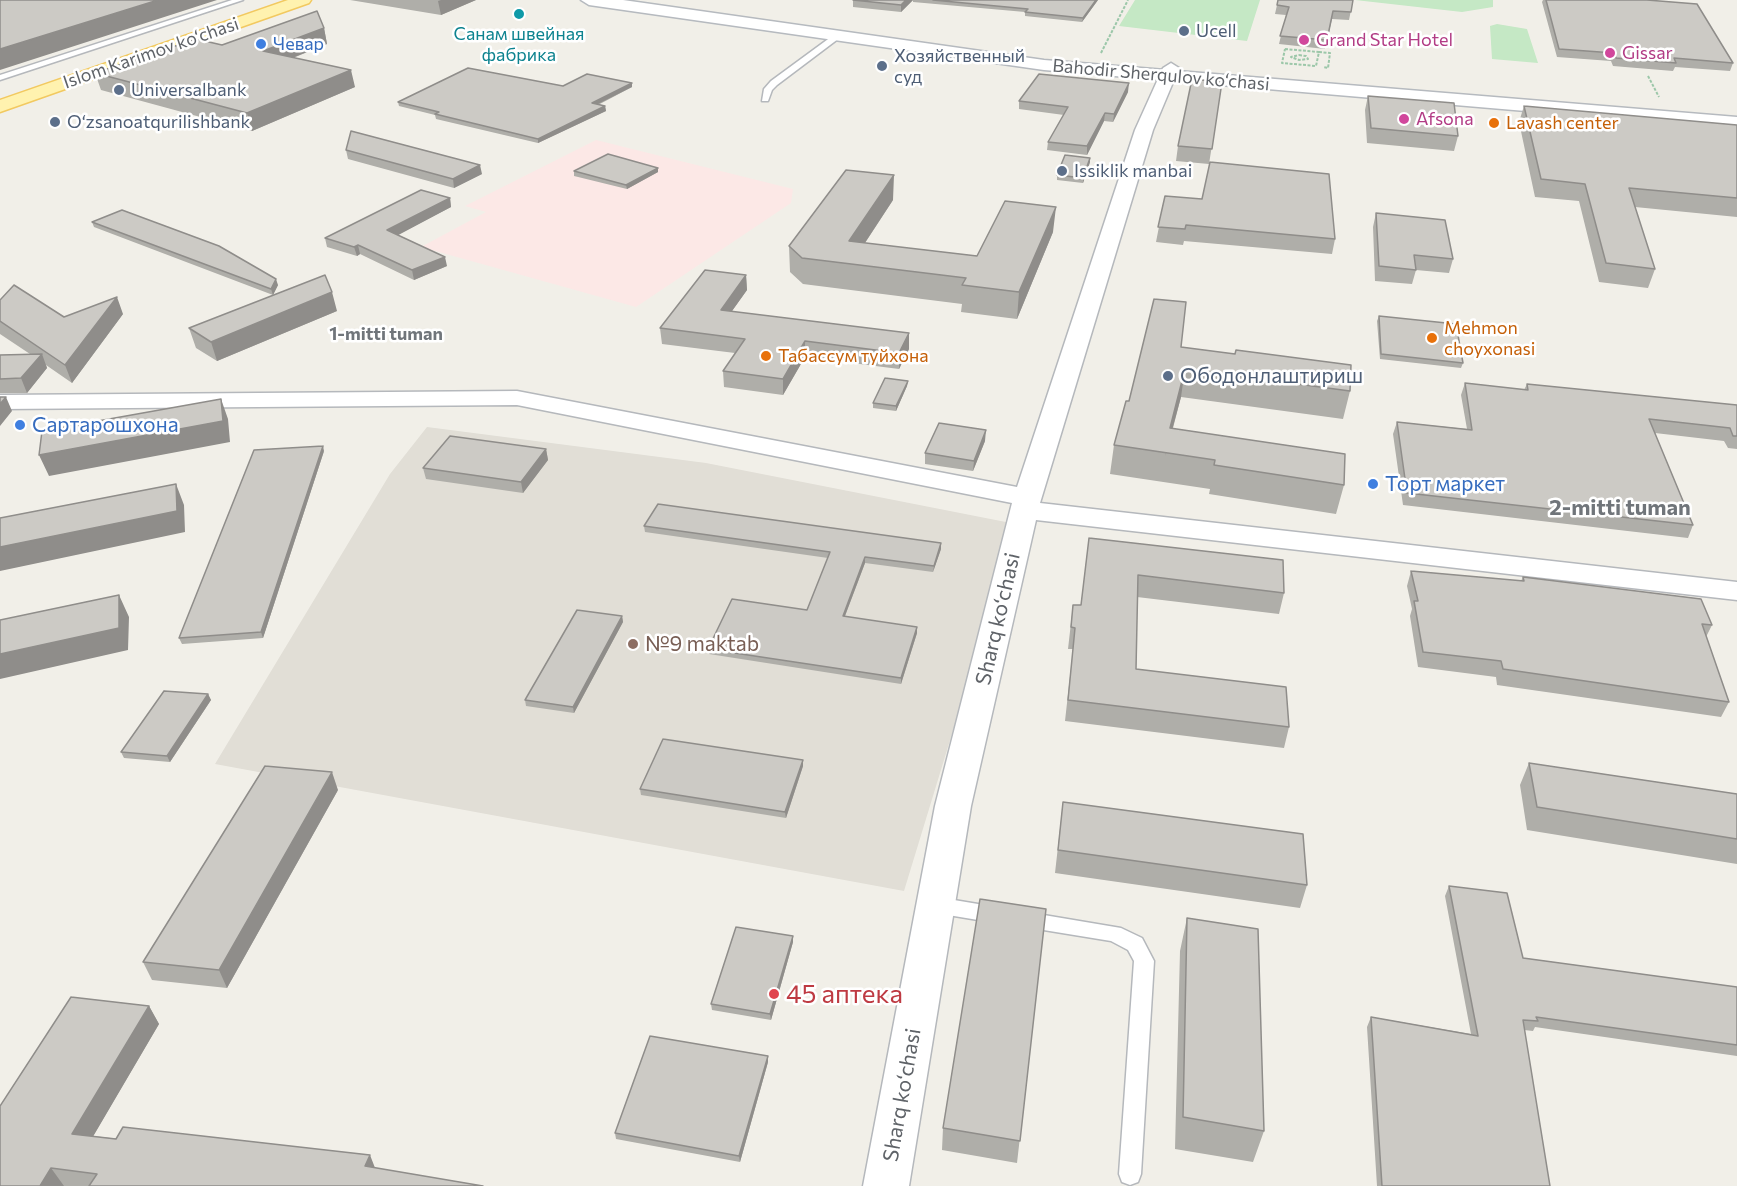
<!DOCTYPE html>
<html>
<head>
<meta charset="utf-8">
<style>
  body { margin:0 }
  canvas { display:block; background:#f1efe8 }
</style>
</head>
<body>
<canvas width="1737" height="1186"></canvas>
<script>
const c = document.querySelector('canvas').getContext('2d');
c.lineJoin = 'round';
function paint(path, color) {
  c.fillStyle = color;
  c.fill(path, 'evenodd');
}
function shape(rows) {
  const path = new Path2D();
  for (const r of rows) {
    path.moveTo(r[0], r[1]);
    for (let i = 2; i < r.length; i += 2) path.lineTo(r[i], r[i + 1]);
  }
  return path;
}
function stroke(path, color, width, dash) {
  c.strokeStyle = color;
  c.lineWidth = width;
  c.lineCap = dash ? 'butt' : 'round';
  c.setLineDash(dash || []);
  c.stroke(path);
}
function write(font, color, halo, rows, align = 'center') {
  c.font = font + ' Commissioner,sans-serif';
  c.lineWidth = 5;
  c.setLineDash([]);
  c.textBaseline = 'middle';
  c.strokeStyle = halo;
  c.fillStyle = color;
  for (const [text, x, y, turn = 0] of rows) {
    c.save();
    c.translate(x, y);
    c.rotate((+turn || 0) * Math.PI / 180);
    c.textAlign = isNaN(turn) ? turn : align;
    if (halo) c.strokeText(text, 0, 0);
    c.fillText(text, 0, 0);
    c.restore();
  }
}
paint(shape([
  [427,427,706,463,1016,524,904,891,215,764,390,474]
]), '#e1ded6');
paint(shape([
  [596,140,793,189,791,203,636,307,421,247,486,212,465,206]
]), '#fce8e6');
paint(shape([
  [1135,0,1260,0,1247,41,1119,26],
  [1355,0,1493,0,1493,7,1462,12],
  [1497,24,1527,29,1538,63,1492,59,1490,26]
]), '#c5e8c5');
const service = shape([
  [232,0,243,0,0,80,0,75,232,0],
  [835,34,842,36,777,85,772,90,768,101,762,101,764,89,771,81,835,34],
  [936,897,996,907,1003,910,1006,915,1003,920,996,923,936,913,929,910,926,905,929,900,936,897],
  [1026,912,1121,928,1142,938,1154,961,1141,1174,1138,1182,1130,1185,1122,1182,1119,1174,1134,961,1128,950,1111,941,1019,926,1016,920,1019,914,1026,912]
]);
const minor = shape([
  [1171,63,1179,68,1153,130,1040,503,1737,582,1737,600,1036,520,971,806,909,1186,863,1186,935,806,1012,503,517,405,0,409,0,395,517,391,1017,487,1135,130,1163,68,1171,63]
]);
const secondary = shape([
  [581,0,623,0,1044,60,1737,117,1737,129,1044,70,589,5,581,0]
]);
const primary = shape([
  [288,0,311,0,309,3,0,112,0,100,288,0]
]);
stroke(service, '#b5b8bc', 3);
stroke(minor, '#b5b8bc', 3);
stroke(secondary, '#b6babf', 3);
stroke(primary, '#f2c960', 3);
stroke(shape([
  [1285,49,1319,52,1316,66,1282,63,1285,49],
  [1319,52,1330,53,1328,68,1323,67],
  [1101,53,1128,0],
  [1299,55,1306,56,1308,59,1299,60,1291,57,1299,55],
  [1648,76,1659,97]
]), '#9cc7a9', 2, [3, 1.5]);
paint(service, '#fff');
paint(minor, '#fff');
paint(secondary, '#fff');
paint(primary, '#fff2af');
paint(shape([
  [350,0,476,0,441,15],
  [853,0,913,0,901,12,853,7],
  [913,0,1098,0,1082,22,1025,16,1025,12,913,2],
  [1353,0,1349,20,1332,19,1325,49,1279,44,1286,15,1275,14,1277,5],
  [1543,0,1647,0,1733,63,1730,71,1675,67,1673,71,1613,66,1611,61,1557,57,1542,2],
  [324,28,327,44,293,58,355,87,252,131,101,90,95,73,222,45],
  [1222,82,1209,164,1176,161,1178,146],
  [632,83,632,87,598,105,605,106,606,111,538,143,436,119,435,115,399,106,398,102,563,86],
  [1128,92,1113,122,1104,121,1087,155,1047,150,1048,142,1064,115,1019,109,1019,101],
  [1368,96,1458,136,1454,151,1367,143,1365,110],
  [1524,106,1737,125,1737,217,1635,207,1655,269,1648,288,1599,282,1579,201,1535,197,1519,122],
  [346,150,482,174,454,188,348,159],
  [1090,162,1083,183,1057,180,1057,175],
  [574,171,658,172,627,189,574,176],
  [1165,196,1335,239,1332,254,1184,241,1183,245,1156,242],
  [450,198,451,207,397,235,447,266,414,280,360,254,357,256,327,247,325,238],
  [893,200,865,243,977,256,1053,232,1017,319,961,312,962,304,803,284,790,272,789,246],
  [1376,213,1453,259,1449,273,1416,270,1412,284,1375,281,1373,227],
  [92,222,278,285,273,295,94,227],
  [746,275,747,290,732,311,909,349,899,369,805,357,783,395,724,387,723,371,735,353,662,344,660,328],
  [0,300,64,317,123,314,72,383,46,365,47,368,27,393,0,393,0,355,30,354,0,334],
  [337,311,217,361,196,348,189,328],
  [1379,316,1463,363,1461,368,1380,359,1377,321],
  [1181,347,1350,391,1343,419,1181,397,1173,428,1344,485,1336,514,1209,494,1210,489,1110,474,1114,445,1129,401],
  [908,381,907,386,896,411,873,408,873,403],
  [1465,383,1524,390,1527,384,1737,405,1737,449,1728,448,1724,441,1655,433,1693,525,1688,538,1403,505,1393,434,1397,422,1467,429,1461,395],
  [985,441,973,471,925,464,925,453],
  [546,449,548,460,523,493,426,479,423,468],
  [324,451,263,638,182,644,179,638],
  [644,526,941,543,941,549,933,572,865,563,845,616,917,633,901,684,709,654,708,649,807,610,828,558,645,532],
  [1089,538,1284,593,1279,614,1137,597,1136,669,1289,727,1284,748,1065,721,1073,649,1068,649,1073,605,1081,605],
  [1411,571,1521,581,1523,577,1712,625,1706,637,1729,702,1721,717,1497,685,1496,677,1418,667,1410,616,1412,609,1407,586],
  [622,616,623,622,574,713,526,706,525,700],
  [208,694,211,700,170,762,124,758,121,752],
  [1529,763,1737,794,1737,864,1527,830,1520,785],
  [803,766,786,818,641,795,640,789],
  [338,790,227,988,152,980,143,962],
  [1063,802,1307,885,1300,908,1055,873],
  [1449,886,1523,958,1737,987,1737,1056,1535,1027,1533,1031,1524,1030,1550,1186,1377,1186,1367,1027,1371,1017,1471,1034,1445,896],
  [1046,909,1017,1163,942,1150,943,1128],
  [1187,918,1264,1131,1253,1162,1175,1149,1180,951],
  [793,936,793,942,771,1020,712,1010,711,1004],
  [149,1006,159,1024,93,1136,375,1168,483,1186,0,1186],
  [768,1062,740,1162,616,1139,615,1133]
]), '#afaea9');
paint(shape([
  [158,0,217,0,0,70,0,49],
  [441,0,476,0,441,15,438,1],
  [906,0,913,0,901,12,901,5],
  [1096,0,1098,0,1082,22,1083,18],
  [324,28,327,44,267,68,263,51],
  [351,70,355,87,252,131,247,113],
  [632,83,632,87,592,107,592,103],
  [1129,83,1128,92,1113,122,1114,114],
  [605,106,606,111,538,143,538,139],
  [1105,113,1104,121,1087,155,1087,146],
  [1090,158,1090,162,1083,183,1083,178],
  [480,165,482,174,454,188,453,179],
  [658,168,658,172,627,189,626,185],
  [894,175,893,200,851,264,849,241],
  [450,198,451,207,389,240,387,230],
  [1056,207,1053,232,1017,319,1019,292],
  [358,245,360,254,357,256,354,247],
  [445,257,447,266,414,280,412,270],
  [746,275,747,290,722,325,721,310],
  [276,279,278,285,273,295,271,289],
  [332,292,337,311,217,361,211,342],
  [117,297,123,314,72,383,65,365],
  [909,333,909,349,899,369,899,353],
  [805,341,805,357,783,395,783,379],
  [42,354,47,368,27,393,21,378],
  [1185,369,1181,397,1165,456,1170,428],
  [908,381,907,386,896,411,896,406],
  [6,397,12,411,0,426,0,404],
  [221,399,228,419,230,442,49,476,39,455],
  [986,430,985,441,973,471,974,461],
  [323,446,324,451,263,638,261,632],
  [546,449,548,460,523,493,521,482],
  [176,484,184,505,185,532,0,571,0,547],
  [941,543,941,549,933,572,934,566],
  [865,557,865,563,843,621,843,616],
  [119,595,129,617,128,650,0,679,0,654],
  [622,616,623,622,574,713,573,707],
  [917,627,917,633,901,684,901,678],
  [208,694,211,700,170,762,167,756],
  [803,760,803,766,786,818,785,812],
  [332,772,338,790,227,988,219,970],
  [793,936,793,942,771,1020,770,1014],
  [149,1006,159,1024,84,1152,72,1134],
  [768,1056,768,1062,740,1162,739,1156],
  [370,1155,377,1173,365,1166],
  [51,1168,64,1186,40,1186]
]), '#8f8d8a');
const building = shape([
  [0,0,158,0,0,49,0,0],
  [853,0,906,0,901,5,853,0],
  [933,0,1096,0,1083,18,1025,12,1028,9,933,0],
  [1278,0,1353,0,1351,12,1333,11,1327,40,1280,36,1289,7,1277,5,1278,0],
  [1546,0,1647,0,1697,4,1733,63,1674,58,1676,63,1616,58,1614,53,1559,49,1546,0],
  [317,11,324,28,263,51,351,70,247,113,95,73,196,39,222,45,317,11],
  [468,68,563,86,587,74,632,83,592,103,605,106,538,139,435,114,439,112,398,102,468,68],
  [1039,74,1129,83,1114,114,1105,113,1087,146,1048,142,1068,107,1019,101,1039,74],
  [1192,79,1222,82,1212,149,1178,146,1192,79],
  [1368,96,1454,103,1458,136,1371,128,1368,96],
  [1524,106,1737,125,1737,198,1629,188,1655,269,1606,263,1585,184,1541,179,1524,106],
  [351,131,480,165,453,179,346,150,351,131],
  [608,154,658,168,626,185,574,171,608,154],
  [1065,155,1090,158,1083,178,1057,175,1065,155],
  [1210,162,1329,174,1335,239,1186,225,1185,229,1158,227,1165,196,1202,199,1210,162],
  [846,170,894,175,849,241,977,256,1005,201,1056,207,1019,292,962,285,966,278,802,258,789,246,846,170],
  [421,190,450,198,387,230,445,257,412,270,358,245,354,247,325,238,421,190],
  [122,210,219,246,276,279,271,289,92,222,122,210],
  [1376,213,1445,220,1453,259,1414,255,1416,270,1379,266,1376,213],
  [705,270,746,275,721,310,909,333,899,353,805,341,783,379,723,371,745,339,660,328,705,270],
  [325,275,332,292,211,342,189,328,325,275],
  [14,285,64,317,117,297,65,365,0,321,0,300,14,285],
  [1154,299,1186,302,1181,347,1235,354,1236,350,1351,365,1350,391,1185,369,1170,428,1345,454,1344,485,1214,465,1215,460,1114,445,1126,401,1129,401,1154,299],
  [1379,316,1456,324,1463,363,1381,354,1379,316],
  [42,354,21,378,0,379,0,355,42,354],
  [885,378,908,381,896,406,873,403,885,378],
  [1465,383,1528,390,1527,384,1737,405,1737,436,1733,436,1730,428,1649,419,1693,525,1407,493,1397,422,1472,430,1465,383],
  [0,397,6,397,0,404,0,397],
  [221,399,223,421,39,455,42,431,221,399],
  [939,423,986,430,974,461,925,453,939,423],
  [450,436,546,449,521,482,423,468,450,436],
  [323,446,261,632,179,638,254,450,323,446],
  [176,484,177,511,0,547,0,518,176,484],
  [658,504,941,543,934,566,865,557,843,616,917,627,901,678,708,649,732,599,807,610,830,552,644,526,658,504],
  [1089,538,1283,560,1284,593,1138,575,1136,669,1286,687,1289,727,1068,700,1075,628,1071,627,1073,605,1081,605,1089,538],
  [1411,571,1524,581,1523,577,1701,599,1712,625,1702,624,1729,702,1503,669,1501,661,1423,652,1414,601,1418,601,1411,571],
  [119,595,119,628,0,654,0,620,119,595],
  [577,610,622,616,573,707,525,700,577,610],
  [164,691,208,694,167,756,121,752,164,691],
  [663,739,803,760,785,812,640,789,663,739],
  [1529,763,1737,794,1737,839,1537,807,1529,763],
  [265,766,332,772,219,970,143,962,265,766],
  [1063,802,1303,834,1307,885,1058,850,1063,802],
  [1449,886,1507,893,1523,958,1737,987,1737,1045,1536,1017,1538,1021,1523,1020,1550,1186,1382,1186,1371,1017,1478,1036,1449,886],
  [980,899,1046,909,1020,1141,943,1128,980,899],
  [1187,918,1258,929,1264,1131,1183,1117,1187,918],
  [736,927,793,936,770,1014,711,1004,736,927],
  [71,997,149,1006,72,1134,116,1139,123,1127,370,1155,365,1166,483,1186,89,1186,97,1174,51,1168,40,1186,0,1186,0,1106,71,997],
  [650,1036,768,1056,739,1156,615,1133,650,1036]
]);
paint(building, '#cccac5');
stroke(building, '#8f8d8a', 1.5);
for (const [x, y, r, color] of [
  [519,14,6,"#0f9aa8"],
  [1184,31,6,"#5c6f8a"],
  [1304,40,6,"#d1479c"],
  [261,44,6,"#3f7fe0"],
  [1610,53,6,"#d1479c"],
  [882,66,6,"#5c6f8a"],
  [119,90,6,"#5c6f8a"],
  [1404,119,6,"#d1479c"],
  [55,122,6,"#5c6f8a"],
  [1494,123,6,"#e8710a"],
  [1062,171,6,"#5c6f8a"],
  [1432,338,6,"#e8710a"],
  [766,356,6,"#e8710a"],
  [1168,376,6,"#5c6f8a"],
  [20,425,6,"#3f7fe0"],
  [1373,484,6,"#3f7fe0"],
  [633,644,6,"#8d6e63"],
  [774,994,6,"#e0444e"]
]) {
  const dot = new Path2D();
  dot.arc(x, y, r, 0, 2 * Math.PI);
  c.fillStyle = color;
  c.fill(dot);
  stroke(dot, '#fff', 2);
}
write('18px', '#4e5e75', '#fff', [
  ["Ucell",1196,31],
  ["Хозяйственный",894,56],
  ["суд",894,77],
  ["Universalbank",131,90],
  ["Oʻzsanoatqurilishbank",67,122],
  ["Issiklik manbai",1074,171]
], 'left');
write('18px', '#0d838f', '#fff', [
  ["Санам швейная",519,34],
  ["фабрика",519,55]
]);
write('18px', '#b23c85', '#fff', [
  ["Grand Star Hotel",1316,40],
  ["Gissar",1622,53],
  ["Afsona",1416,119]
], 'left');
write('18px', '#366cbe', '#fff', [
  ["Чевар",273,44]
], 'left');
write('18px', '#5f6368', '#fff', [
  ["Islom Karimov ko‘chasi",151,53,-19],
  ["Bahodir Sherqulov ko‘chasi",1161,75,5]
]);
write('18px', '#c56008', '#fff', [
  ["Lavash center",1506,123],
  ["Mehmon",1444,328],
  ["choyxonasi",1444,349],
  ["Табассум туйхона",778,356]
], 'left');
write('bold 18px', '#70757a', '#fff', [
  ["1-mitti tuman",386,334]
]);
write('21px', '#4e5e75', '#fff', [
  ["Ободонлаштириш",1180,376]
], 'left');
write('21px', '#366cbe', '#fff', [
  ["Сартарошхона",32,425],
  ["Торт маркет",1385,484]
], 'left');
write('21px', '#5f6368', '#fff', [
  ["Sharq ko‘chasi",998,619,-77],
  ["Sharq ko‘chasi",902,1095,-80]
]);
write('21px', '#785e54', '#fff', [
  ["№9 maktab",645,644]
], 'left');
write('bold 22px', '#70757a', '#fff', [
  ["2-mitti tuman",1620,508]
]);
write('26px', '#be3a42', '#fff', [
  ["45 аптека",786,994]
], 'left');
</script>
</body>
</html>
